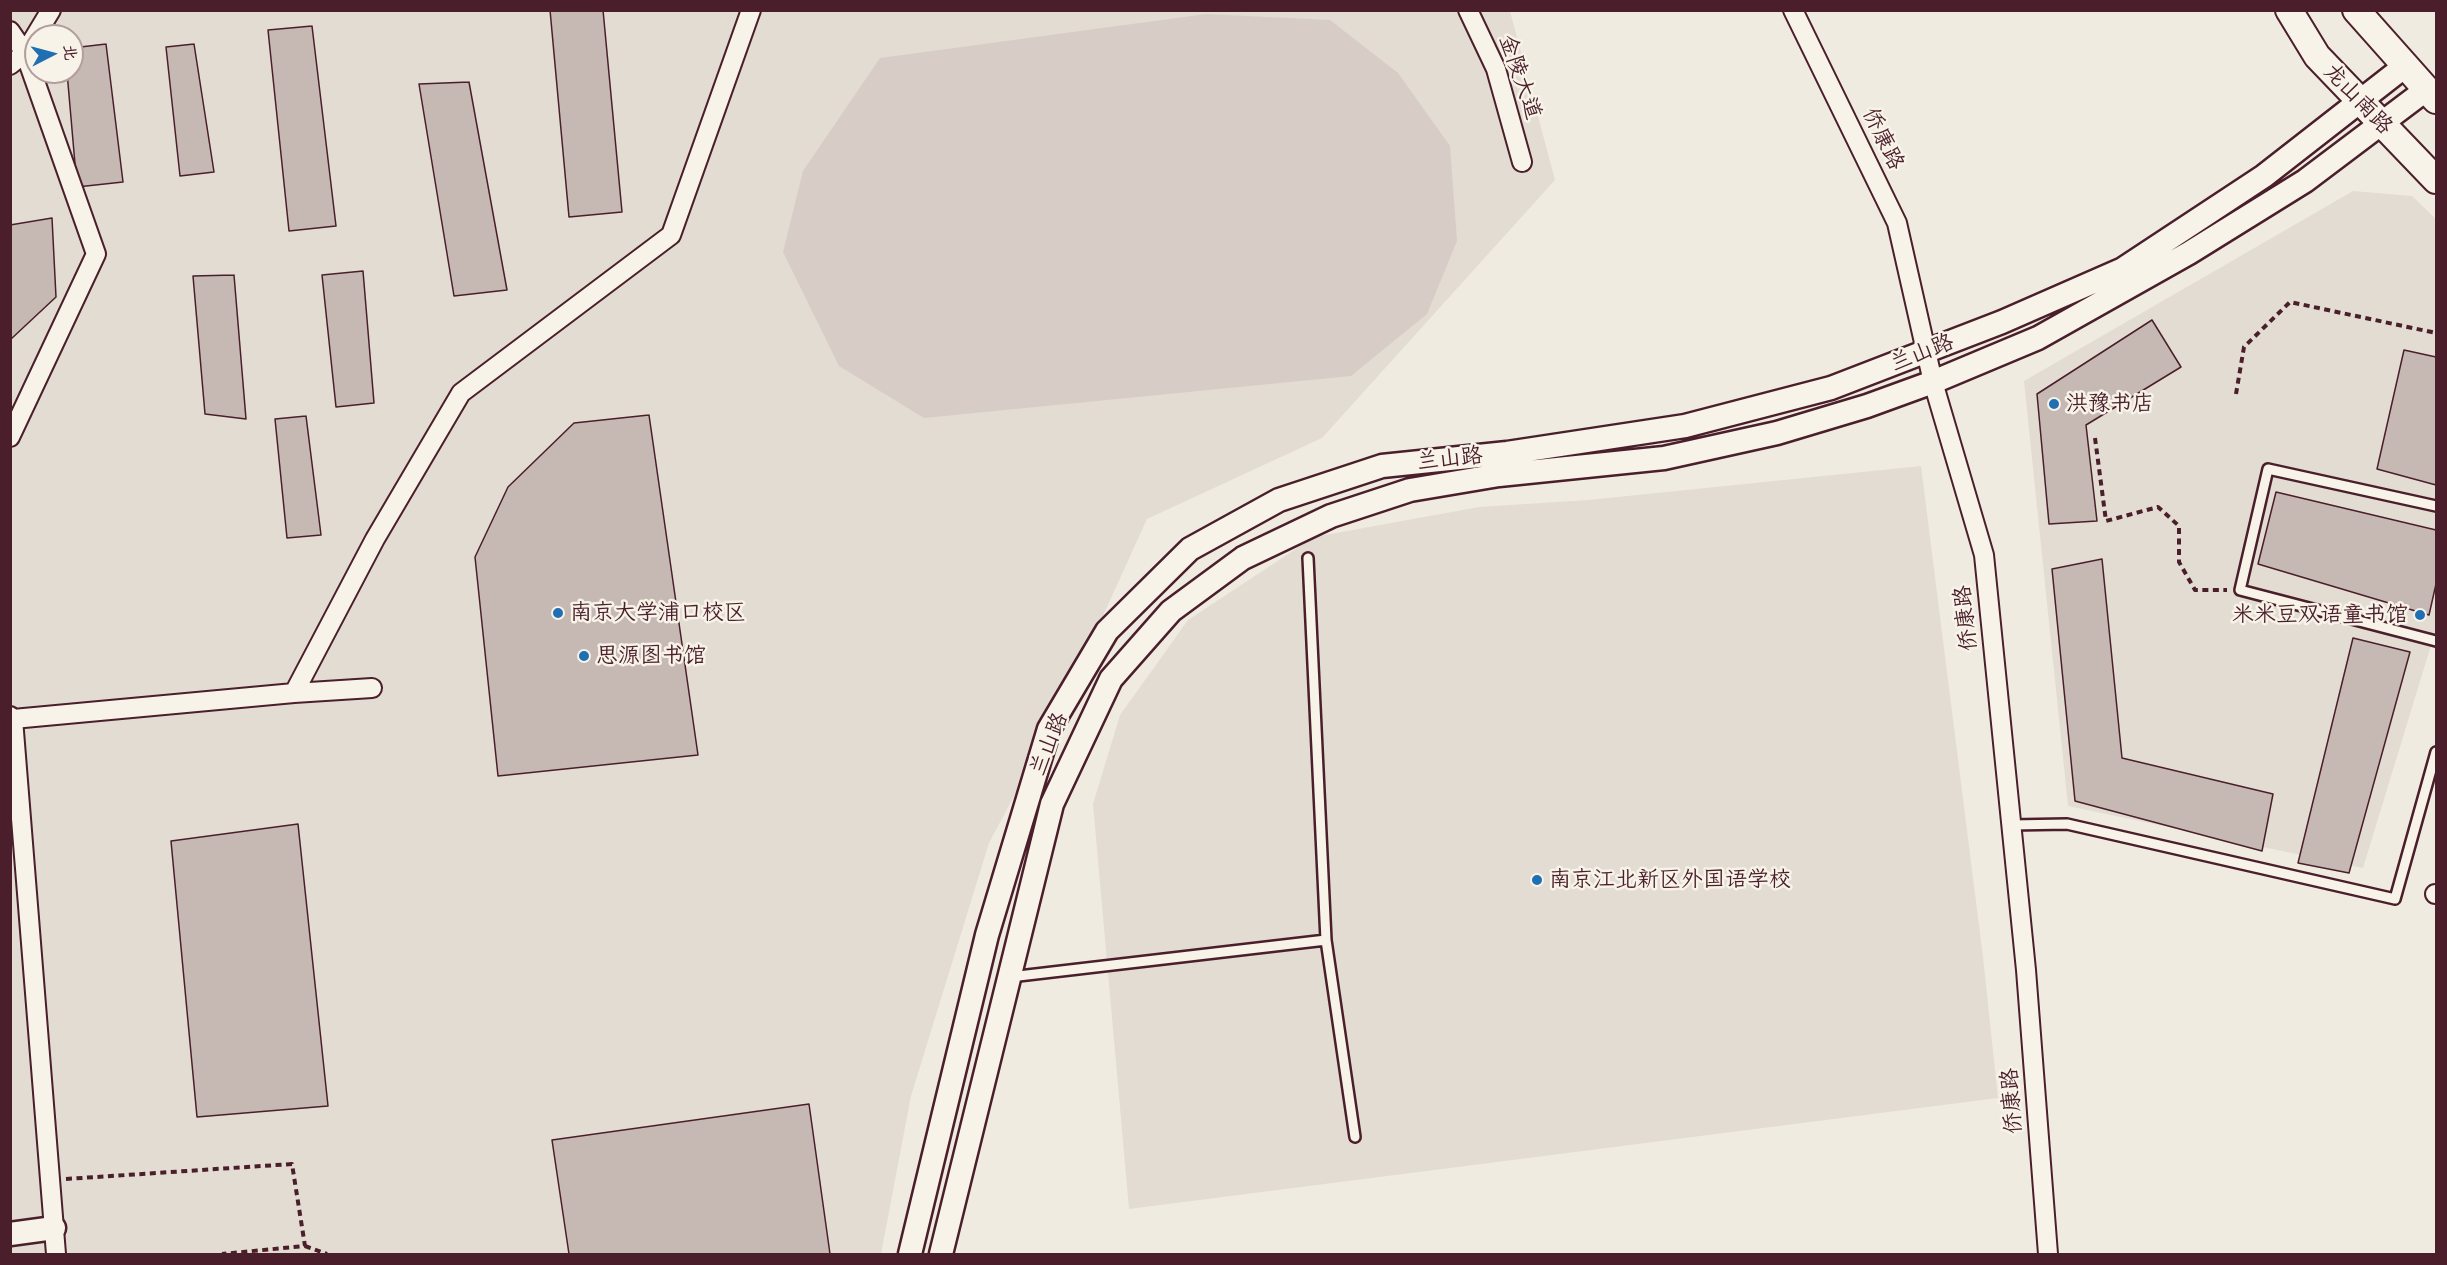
<!DOCTYPE html>
<html>
<head>
<meta charset="utf-8">
<style>
  body { margin:0 }
  #map { position:relative; width:2447px; height:1265px; overflow:hidden; background:#f0ebe0; font-family:"Comic Neue","LXGW WenKai TC",sans-serif }
  canvas { display:block }
  .frame { position:absolute; inset:0; border:12px solid #4a1f2b; pointer-events:none }
  .north { position:absolute; left:24px; top:24px; width:60px; height:60px; box-sizing:border-box; background:#f7f3e8; border:2px solid #b29e9c; border-radius:50%; rotate:84deg; font-size:16px; font-weight:700; line-height:24px; text-align:center; color:#4a1f2b }
  .north::after { content:''; display:block; margin:auto; width:21px; height:27px; background:#1f6fb2; clip-path:polygon(50% 0,100% 100%,50% 72%,0 100%) }
</style>
</head>
<body>
<div id="map">
<canvas width="2447" height="1265"></canvas>
<div class="frame"></div>
<div class="north">北</div>
</div>
<script>
const c = document.querySelector('canvas').getContext('2d');
c.lineJoin = 'round';
function paint(path, color) {
  c.fillStyle = color;
  c.fill(path, 'evenodd');
}
function shape(rows) {
  const path = new Path2D();
  for (const r of rows) {
    path.moveTo(r[0], r[1]);
    for (let i = 2; i < r.length; i += 2) path.lineTo(r[i], r[i + 1]);
  }
  return path;
}
function stroke(path, color, width, dash) {
  c.strokeStyle = color;
  c.lineWidth = width;
  c.lineCap = dash ? 'butt' : 'round';
  c.setLineDash(dash || []);
  c.stroke(path);
}
function write(font, color, halo, rows, align = 'center') {
  c.font = font + ' "Comic Neue","LXGW WenKai TC",sans-serif';
  c.lineWidth = 5;
  c.setLineDash([]);
  c.textBaseline = 'middle';
  c.strokeStyle = halo;
  c.fillStyle = color;
  for (const [text, x, y, turn = 0] of rows) {
    c.save();
    c.translate(x, y);
    c.rotate((+turn || 0) * Math.PI / 180);
    c.textAlign = isNaN(turn) ? turn : align;
    if (halo) c.strokeText(text, 0, 0);
    c.fillText(text, 0, 0);
    c.restore();
  }
}
paint(shape([
  [10,11,1510,11,1555,180,1322,438,1147,519,1062,706,989,843,911,1096,881,1254,11,1254],
  [36,36,72,36,72,72,36,72],
  [2353,191,2412,196,2436,219,2436,629,2363,868,2068,806,2024,381],
  [1921,466,1983,957,1998,1098,1129,1209,1093,804,1120,715,1188,620,1314,537,1479,507,1588,500]
]), '#e3dcd2');
paint(shape([
  [1206,14,1330,20,1398,73,1450,146,1457,241,1427,314,1351,376,924,418,839,366,783,252,803,171,880,58]
]), '#d8cdc6');
const building = shape([
  [550,10,603,10,622,212,569,217,550,10],
  [312,26,336,226,289,231,268,30,312,26],
  [106,44,123,182,77,187,67,72,72,72,72,48,106,44],
  [194,44,214,172,180,176,166,47,194,44],
  [469,82,507,290,454,296,419,84,469,82],
  [52,218,56,297,10,340,10,225,52,218],
  [363,271,374,403,336,407,322,275,363,271],
  [234,275,246,419,205,414,193,276,234,275],
  [2152,320,2181,367,2086,425,2097,521,2049,524,2037,394,2152,320],
  [2404,350,2436,357,2436,485,2377,469,2404,350],
  [649,415,698,755,498,776,475,557,508,487,574,423,649,415],
  [306,416,321,535,287,538,275,419,306,416],
  [2276,492,2436,530,2436,584,2429,615,2258,564,2276,492],
  [2102,559,2122,758,2273,794,2262,851,2075,801,2052,569,2102,559],
  [2353,638,2410,652,2349,873,2298,863,2353,638],
  [298,824,328,1106,197,1117,171,841,298,824],
  [809,1104,830,1254,569,1254,552,1140,809,1104]
]);
paint(building, '#c6b8b3');
stroke(building, '#4a1f2b', 1.5);
const service = shape([
  [2436,506,2268,469,2240,590,2436,641],
  [1308,558,1326,940,1355,1137],
  [2011,825,2067,824,2395,899,2436,752],
  [1010,977,1326,940]
]);
const minor = shape([
  [1468,10,1496,69,1522,162],
  [1793,10,1897,223,1933,382,1984,555,2026,970,2048,1254],
  [10,31,25,53,96,254,10,437],
  [10,65,25,53,51,10],
  [294,693,375,539,461,393,671,235,751,10],
  [10,716,13,719,56,1254],
  [13,719,294,693,372,688],
  [2435,894,2436,894]
]);
const tertiary = shape([
  [10,1234,54,1228],
  [910,1254,987,935,1049,729,1107,631,1190,549,1279,500,1382,466,1507,453,1685,426,1831,388,2002,322,2123,269,2264,176,2405,66],
  [941,1254,1052,804,1111,679,1171,611,1243,558,1331,516,1410,490,1499,475,1664,458,1777,433,1867,406,1933,382,2038,338,2189,253,2305,181,2427,89]
]);
const secondary = shape([
  [2289,10,2317,56,2436,180],
  [2356,10,2436,100]
]);
stroke(service, '#4a1f2b', 14);
stroke(minor, '#4a1f2b', 22);
stroke(tertiary, '#4a1f2b', 27);
stroke(secondary, '#4a1f2b', 30);
stroke(shape([
  [2236,394,2244,347,2290,302,2436,333],
  [2095,438,2106,521,2158,507,2179,526,2179,562,2195,590,2227,590],
  [66,1179,292,1164,305,1246,222,1254],
  [305,1246,327,1254]
]), '#4a1f2b', 4, [6, 4.5]);
stroke(service, '#f7f3e8', 9);
stroke(minor, '#f7f3e8', 18);
stroke(tertiary, '#f7f3e8', 22);
stroke(secondary, '#f7f3e8', 26);
for (const [x, y, r, color] of [
  [2054,404,6,"#1f6fb2"],
  [558,613,6,"#1f6fb2"],
  [2420,615,6,"#1f6fb2"],
  [584,656,6,"#1f6fb2"],
  [1537,880,6,"#1f6fb2"]
]) {
  const dot = new Path2D();
  dot.arc(x, y, r, 0, 2 * Math.PI);
  c.fillStyle = color;
  c.fill(dot);
  stroke(dot, '#f7f3e8', 2);
}
write('22px', '#4a1f2b', '#f7f3e8', [
  ["金陵大道",1520,77,71],
  ["龙山南路",2358,99,46],
  ["侨康路",1883,139,64],
  ["兰山路",1922,353,-21],
  ["兰山路",1450,459,-6],
  ["侨康路",1966,618,-96],
  ["兰山路",1049,744,-68],
  ["侨康路",2012,1101,-94]
]);
write('22px', '#4a1f2b', '#f7f3e8', [
  ["洪豫书店",2066,404],
  ["南京大学浦口校区",570,613],
  ["米米豆双语童书馆",2408,615,"right"],
  ["思源图书馆",596,656],
  ["南京江北新区外国语学校",1549,880]
], 'left');
</script>
</body>
</html>
